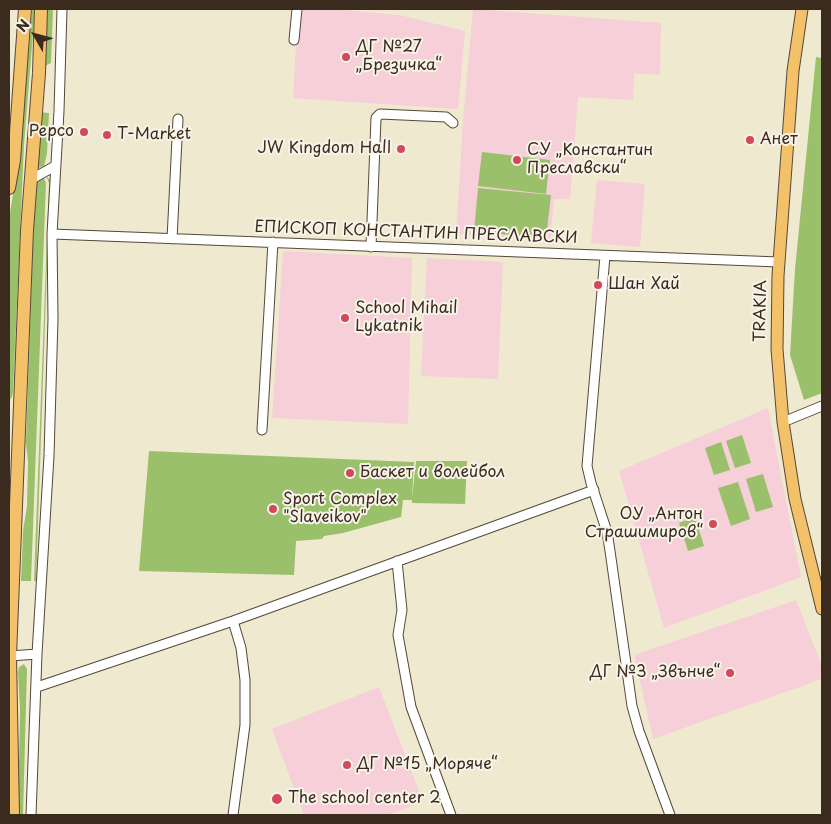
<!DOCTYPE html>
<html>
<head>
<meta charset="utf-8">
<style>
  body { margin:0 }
  #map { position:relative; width:831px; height:824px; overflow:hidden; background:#efe9d0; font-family:"Playpen Sans",sans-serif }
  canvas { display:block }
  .frame { position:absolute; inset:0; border:10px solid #3b2a1e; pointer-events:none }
  .north { position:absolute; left:10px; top:10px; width:50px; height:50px; -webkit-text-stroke:4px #f7f3e8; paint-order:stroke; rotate:308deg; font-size:14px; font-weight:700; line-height:20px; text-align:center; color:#3b2a1e }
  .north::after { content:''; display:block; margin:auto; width:18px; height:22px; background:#3b2a1e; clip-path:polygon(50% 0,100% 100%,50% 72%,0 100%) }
</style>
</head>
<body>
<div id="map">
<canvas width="831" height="824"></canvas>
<div class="frame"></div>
<div class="north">N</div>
</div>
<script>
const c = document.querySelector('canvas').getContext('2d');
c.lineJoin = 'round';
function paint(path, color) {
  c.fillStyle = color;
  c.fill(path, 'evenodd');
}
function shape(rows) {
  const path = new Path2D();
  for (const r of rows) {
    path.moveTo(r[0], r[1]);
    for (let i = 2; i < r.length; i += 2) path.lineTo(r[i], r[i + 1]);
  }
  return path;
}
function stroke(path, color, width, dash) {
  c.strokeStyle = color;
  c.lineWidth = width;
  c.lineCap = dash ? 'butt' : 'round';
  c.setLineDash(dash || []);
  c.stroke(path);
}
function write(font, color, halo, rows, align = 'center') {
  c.font = font + ' "Playpen Sans",sans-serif';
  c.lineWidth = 4;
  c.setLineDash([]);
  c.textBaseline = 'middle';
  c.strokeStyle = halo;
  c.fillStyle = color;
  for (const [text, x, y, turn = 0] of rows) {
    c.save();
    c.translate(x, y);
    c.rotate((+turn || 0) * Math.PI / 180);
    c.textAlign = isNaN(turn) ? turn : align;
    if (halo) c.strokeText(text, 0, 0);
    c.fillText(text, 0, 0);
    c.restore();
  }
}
paint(shape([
  [298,9,333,9,399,15,465,31,458,109,293,98],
  [473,9,661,23,660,75,634,73,633,100,578,97,570,199,554,199,550,241,456,234,463,121],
  [597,180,645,184,640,247,591,243],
  [283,251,412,258,408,424,272,418],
  [427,258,503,262,498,379,421,376],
  [768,408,801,577,664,628,619,471],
  [796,600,822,666,822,679,653,739,634,655],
  [379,687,423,802,388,815,304,815,272,729]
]), '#f6cfd8');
paint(shape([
  [32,9,35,9,24,145,13,392,12,397,9,401,9,219,21,144],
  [48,9,53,9,51,63,43,67],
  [816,57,822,58,822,393,804,400,790,355,795,269],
  [38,112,49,113,47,154,44,166,38,168],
  [482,152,550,160,546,194,478,186],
  [40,175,44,178,46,183,31,581,21,581,23,531,27,506,28,462,26,443,35,183],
  [46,176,50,180,36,581,34,581,49,183],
  [478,188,551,195,546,239,474,231],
  [742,435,751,463,735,468,726,441],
  [721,442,730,470,714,475,705,448],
  [149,451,414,462,412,499,416,461,467,461,465,504,412,503,412,500,403,500,401,517,343,533,324,536,322,539,296,541,294,575,139,571],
  [763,474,773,507,756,512,746,479],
  [738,482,750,519,731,526,718,488],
  [695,517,704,546,688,551,679,523],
  [24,664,27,669,23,815,18,815,20,710,18,672,19,667]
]), '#9ac06c');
const minor = shape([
  [294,40,297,9],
  [30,180,55,166],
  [52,234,779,262],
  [172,239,178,119],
  [371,247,376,118,380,114,446,117,453,123],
  [605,256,587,466,591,483,607,532,610,551,632,706,639,731,670,815],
  [783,422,822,406],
  [262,430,273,242],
  [397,561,402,610,398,635,411,707,451,815],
  [10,656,37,654],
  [37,687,233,621,594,490],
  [31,815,37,654,49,456,53,319,52,234,59,111,62,9],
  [233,815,245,725,245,680,241,648,233,621]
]);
const major = shape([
  [802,9,793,71,778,276,777,349,783,422,795,499,822,609]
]);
const highway = shape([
  [9,188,14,160,25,9],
  [13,815,10,656,27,230,39,73,41,9]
]);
stroke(minor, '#564739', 11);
stroke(major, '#564739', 13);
stroke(highway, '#564739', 14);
stroke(minor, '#fff', 9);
stroke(major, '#f4c16b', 11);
stroke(highway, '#f4c16b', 12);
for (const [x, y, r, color] of [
  [346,57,5,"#d1495b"],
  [84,132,5,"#d1495b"],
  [107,135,5,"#d1495b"],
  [750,140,5,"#d1495b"],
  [401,149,5,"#d1495b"],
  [517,160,5,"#d1495b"],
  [598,285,5,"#d1495b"],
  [345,318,5,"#d1495b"],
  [350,473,5,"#d1495b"],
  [273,509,5,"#d1495b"],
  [713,524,5,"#d1495b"],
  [730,673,5,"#d1495b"],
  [347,765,5,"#d1495b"],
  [277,799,6,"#d1495b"]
]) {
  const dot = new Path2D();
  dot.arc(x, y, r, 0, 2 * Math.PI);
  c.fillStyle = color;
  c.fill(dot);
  stroke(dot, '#f7f3e8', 2);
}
write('16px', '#3b2a1e', '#f7f3e8', [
  ["ДГ №27",356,48],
  ["„Брезичка“",356,66],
  ["Pepco",74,132,"right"],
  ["T-Market",117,135],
  ["Анет",760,140],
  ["JW Kingdom Hall",391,149,"right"],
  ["СУ „Константин",527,151],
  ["Преславски“",527,169],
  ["Шан Хай",608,285],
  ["School Mihail",355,309],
  ["Lykatnik",355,327],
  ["Баскет и волейбол",360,473],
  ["Sport Complex",283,500],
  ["\"Slaveikov\"",283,518],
  ["ОУ „Антон",703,515,"right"],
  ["Страшимиров“",703,533,"right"],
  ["ДГ №3 „Звънче“",720,673,"right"],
  ["ДГ №15 „Моряче“",357,765],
  ["The school center 2",288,799]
], 'left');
write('16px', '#3b2a1e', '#f7f3e8', [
  ["ЕПИСКОП КОНСТАНТИН ПРЕСЛАВСКИ",416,233,2],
  ["TRAKIA",761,311,-89]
]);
</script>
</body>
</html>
